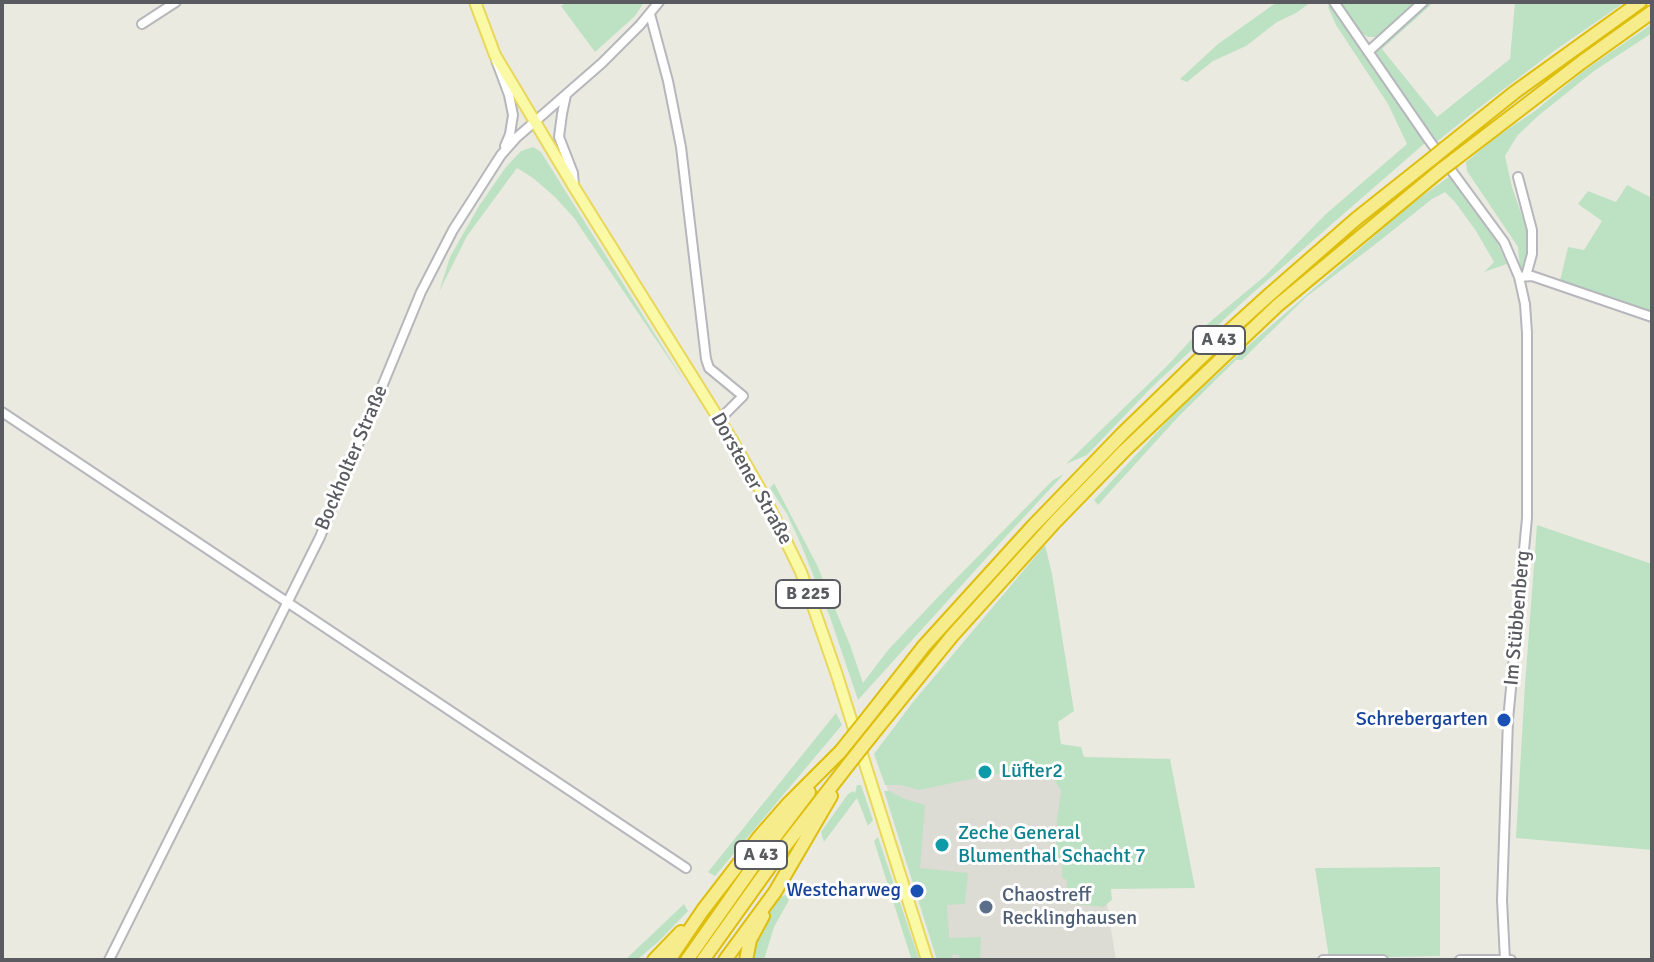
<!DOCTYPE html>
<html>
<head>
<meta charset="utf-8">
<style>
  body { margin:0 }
  #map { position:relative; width:1654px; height:962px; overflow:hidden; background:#ebeae0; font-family:Signika,sans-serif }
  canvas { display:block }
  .frame { position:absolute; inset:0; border:4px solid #595b60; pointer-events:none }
</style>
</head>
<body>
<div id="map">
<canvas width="1654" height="962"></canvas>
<div class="frame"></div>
</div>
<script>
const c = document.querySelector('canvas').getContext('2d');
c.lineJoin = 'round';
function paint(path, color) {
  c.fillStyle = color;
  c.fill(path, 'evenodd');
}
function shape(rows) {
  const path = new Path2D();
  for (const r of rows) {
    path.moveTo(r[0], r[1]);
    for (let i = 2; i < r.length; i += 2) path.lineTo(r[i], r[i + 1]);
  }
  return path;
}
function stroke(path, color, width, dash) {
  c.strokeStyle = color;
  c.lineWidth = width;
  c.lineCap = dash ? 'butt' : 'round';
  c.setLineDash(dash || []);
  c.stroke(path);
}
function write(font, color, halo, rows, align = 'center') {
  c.font = font + ' Signika,sans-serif';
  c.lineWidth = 6;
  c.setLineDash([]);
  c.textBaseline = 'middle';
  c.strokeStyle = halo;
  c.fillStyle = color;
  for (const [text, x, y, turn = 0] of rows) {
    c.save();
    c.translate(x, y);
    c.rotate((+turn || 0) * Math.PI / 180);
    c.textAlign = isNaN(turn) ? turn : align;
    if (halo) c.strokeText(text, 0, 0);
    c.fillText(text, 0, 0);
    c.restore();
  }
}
paint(shape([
  [1083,757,1116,960,939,960,880,764]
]), '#dcdbd4');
paint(shape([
  [567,2,644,2,635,16,595,52,561,6],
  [1277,2,1311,2,1296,13,1277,22,1246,46,1213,61,1187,82,1180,79,1218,44],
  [1338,2,1419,2,1377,37,1368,37,1360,32],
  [1427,2,1434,2,1382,49,1437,117,1510,59,1515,2,1625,2,1554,51,1475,111,1434,144,1371,51],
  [1331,5,1425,143,1247,298,1151,388,1087,455,1066,464,1167,366,1199,331,1266,275,1326,214,1407,144,1388,104,1336,25,1328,7],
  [1652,24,1652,33,1594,71,1538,116,1517,136,1505,156,1512,187,1529,236,1529,265,1520,270,1518,247,1467,171,1466,162,1496,137,1535,111,1582,72],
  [533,147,541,152,686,384,574,218,555,197,533,178,517,168,467,236,439,292,450,257,479,206,506,167,521,151],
  [1450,176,1497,242,1507,264,1484,272,1494,262,1476,231,1455,202,1445,192,1432,199,1377,243,1306,297,1242,360,1236,360,1178,417,1098,505,1094,500,1173,415,1250,344,1410,205],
  [1627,185,1652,198,1652,312,1560,281,1568,247,1584,250,1602,221,1578,204,1588,191,1616,202],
  [1064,474,999,544,858,700,830,617,800,542,787,514,770,488,774,483,817,565,850,645,863,683,888,650,939,596,1053,480],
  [1537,525,1652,564,1652,850,1516,838,1525,684],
  [1045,545,1052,574,1074,711,1058,722,1061,744,1081,747,1084,757,1170,759,1195,888,1111,889,1112,900,1103,907,1066,903,1067,880,1062,878,1062,864,1056,862,1057,819,1061,791,1054,779,995,774,919,790,901,785,885,785,874,754,913,702],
  [836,713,842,725,715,876,708,872],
  [857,785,861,785,873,820,868,826,857,798,824,842,821,832,848,794,853,791,855,793],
  [884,791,889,791,905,799,925,805,920,868,968,873,965,904,947,905,949,938,981,937,980,960,959,960,959,955,953,954,951,960,937,960],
  [878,837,919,959,911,958,874,841],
  [1440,867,1440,956,1329,958,1315,868],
  [786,895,789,898,788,902,774,927,764,960,752,960,754,946,766,917,781,896],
  [684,904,688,911,659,941,637,960,625,960]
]), '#bde2c3');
const minor = shape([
  [1334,2,1429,140,1504,242,1519,277,1525,304,1527,333,1527,518,1508,720,1502,900,1505,960],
  [650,14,668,81,681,147,706,359,709,368,743,396,719,420],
  [142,24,176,2],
  [1369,51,1423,2],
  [496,60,509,95,513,115,510,134,505,146],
  [566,95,562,114,559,137,573,173,574,186],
  [1518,177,1532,230,1532,254,1526,276],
  [1519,277,1532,276,1652,317],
  [2,412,686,868],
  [109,960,320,537,421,292,453,230,501,155,516,138,602,63,640,25,659,2],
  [1323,960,1383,960],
  [1460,960,1511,960]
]);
const major = shape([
  [475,2,495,55,574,187,732,440,765,498,801,572,836,672,927,960]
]);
const highway = shape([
  [1445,148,1515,92,1640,2],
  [1454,160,1582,62,1652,12],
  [865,721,924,646,1033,526,1122,434,1216,343,1269,295,1356,219,1434,157],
  [871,736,952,636,1055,522,1125,450,1278,305,1442,169],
  [654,960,681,932],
  [669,960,703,910,760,836,788,804,840,752],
  [687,960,761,855,809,792],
  [703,960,778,855,848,765],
  [725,960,775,892,831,796],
  [746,960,750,940,763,916]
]);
stroke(minor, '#b6b7bc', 12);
stroke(major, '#e9d75b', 14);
stroke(highway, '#debe0c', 16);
stroke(minor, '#fff', 8);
stroke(major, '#fafaa6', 10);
stroke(highway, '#f6ec8b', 12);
const highwayBridge = shape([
  [1434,157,1445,148],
  [1442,169,1454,160],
  [840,752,865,721],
  [848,765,871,736]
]);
stroke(highwayBridge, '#debe0c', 16, []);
stroke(highwayBridge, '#f6ec8b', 12);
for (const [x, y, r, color] of [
  [1504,720,8,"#1a4fb4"],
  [985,772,8,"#0f9aa8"],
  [942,845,8,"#0f9aa8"],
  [917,891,8,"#1a4fb4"],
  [986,907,8,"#5c6f8a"]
]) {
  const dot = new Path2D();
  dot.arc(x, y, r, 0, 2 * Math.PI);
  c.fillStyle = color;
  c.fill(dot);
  stroke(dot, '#fff', 3);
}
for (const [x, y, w] of [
  [1219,340,52],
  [808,594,64],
  [761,855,52]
]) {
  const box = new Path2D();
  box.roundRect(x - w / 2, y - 14, w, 28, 6);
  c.fillStyle = '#fff';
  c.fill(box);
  stroke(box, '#595b60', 2);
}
write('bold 18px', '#595b60', null, [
  ["A 43",1219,340],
  ["B 225",808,594],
  ["A 43",761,855]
]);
write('20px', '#595b60', '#fff', [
  ["Bockholter Straße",352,458,-67],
  ["Dorstener Straße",751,479,61],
  ["Im Stübbenberg",1518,618,-85]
]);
write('20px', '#164399', '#fff', [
  ["Schrebergarten",1488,720],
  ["Westcharweg",901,891]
], 'right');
write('20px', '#0d838f', '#fff', [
  ["Lüfter2",1001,772],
  ["Zeche General",958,834],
  ["Blumenthal Schacht 7",958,857]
], 'left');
write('20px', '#4e5e75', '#fff', [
  ["Chaostreff",1002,896],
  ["Recklinghausen",1002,919]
], 'left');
</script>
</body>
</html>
